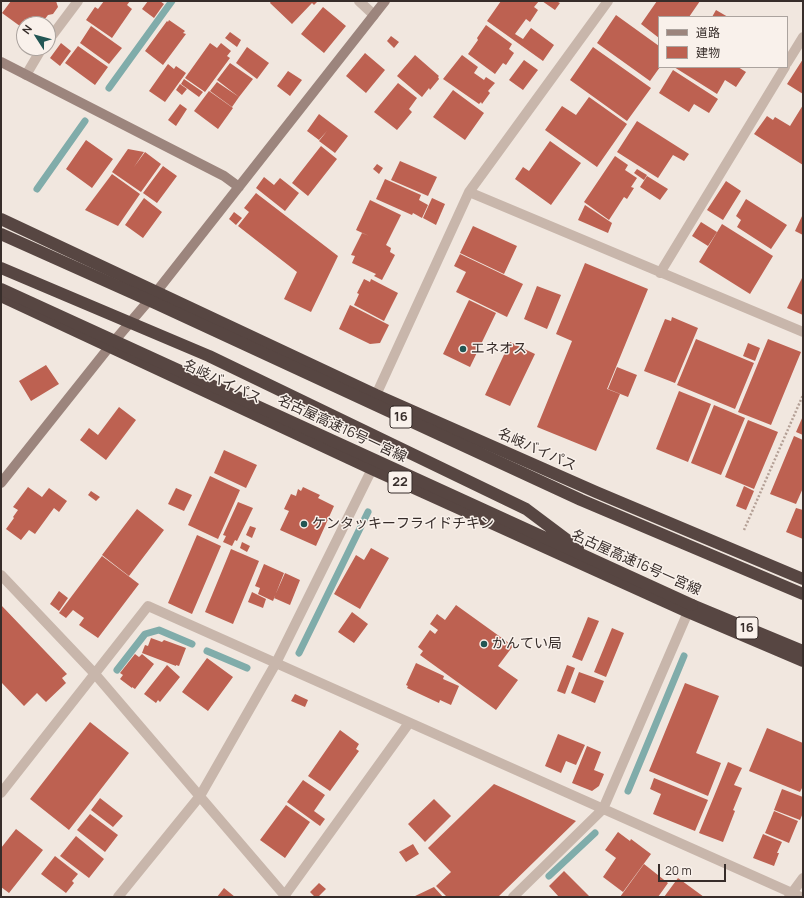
<!DOCTYPE html>
<html>
<head>
<meta charset="utf-8">
<style>
  body { margin:0 }
  #map { position:relative; width:804px; height:898px; overflow:hidden; background:#f1e7df; font-family:Manrope,"Noto Sans JP",sans-serif }
  canvas { display:block }
  .frame { position:absolute; inset:0; border:2px solid #372d2a; pointer-events:none }
  .legend { position:absolute; left:658px; top:16px; width:130px; height:52px; box-sizing:border-box; background:#f9f1eb; border:1px solid #aba39e; margin:0; padding:5px 7px; list-style:none; font-size:12px; color:#372d2a }
  .legend li { display:flex; align-items:center; gap:8px; height:20px }
  .legend b { width:20px; border:1px solid #aba39e }
  .north { position:absolute; left:16px; top:16px; width:40px; height:40px; box-sizing:border-box; background:#f9f1eb; border:1px solid #aba39e; border-radius:50%; rotate:306deg; font-size:11px; font-weight:700; line-height:16px; text-align:center; color:#372d2a }
  .north::after { content:''; display:block; margin:auto; width:14px; height:18px; background:#225654; clip-path:polygon(50% 0,100% 100%,50% 72%,0 100%) }
  .scale { position:absolute; left:658px; top:864px; width:68px; height:18px; box-sizing:border-box; border:2px solid #372d2a; border-top:0; padding-left:5px; font-size:12px; line-height:14px; white-space:nowrap; color:#372d2a; -webkit-text-stroke:3px #f9f1eb; paint-order:stroke }
</style>
</head>
<body>
<div id="map">
<canvas width="804" height="898"></canvas>
<div class="frame"></div>
<ul class="legend">
<li><b style="height:5px;background:#9c857d"></b>道路</li>
<li><b style="height:11px;background:#bd6151"></b>建物</li>
</ul>
<div class="north">N</div>
<div class="scale">20 m</div>
</div>
<script>
const c = document.querySelector('canvas').getContext('2d');
c.lineJoin = 'round';
function shape(rows) {
  const path = new Path2D();
  for (const r of rows) {
    path.moveTo(r[0], r[1]);
    for (let i = 2; i < r.length; i += 2) path.lineTo(r[i], r[i + 1]);
  }
  return path;
}
function stroke(path, color, width, dash) {
  c.strokeStyle = color;
  c.lineWidth = width;
  c.lineCap = dash ? 'butt' : 'round';
  c.setLineDash(dash || []);
  c.stroke(path);
}
function paint(path, color) {
  c.fillStyle = color;
  c.fill(path, 'evenodd');
}
function write(font, color, halo, rows, align = 'center') {
  c.font = font + ' Manrope,"Noto Sans JP",sans-serif';
  c.lineWidth = 3;
  c.setLineDash([]);
  c.textBaseline = 'middle';
  c.strokeStyle = halo;
  c.fillStyle = color;
  for (const [text, x, y, turn = 0] of rows) {
    c.save();
    c.translate(x, y);
    c.rotate((+turn || 0) * Math.PI / 180);
    c.textAlign = isNaN(turn) ? turn : align;
    if (halo) c.strokeText(text, 0, 0);
    c.fillText(text, 0, 0);
    c.restore();
  }
}
stroke(shape([
  [109,88,172,1],
  [37,189,85,121],
  [207,651,247,668],
  [299,653,368,512],
  [117,670,145,634,159,630,192,644],
  [628,791,684,656],
  [549,876,595,833]
]), '#80acaa', 7);
paint(shape([
  [11,1,56,1,58,7,53,14,48,15,41,24,24,24,24,29,2,13],
  [104,1,130,1,127,5,132,9,112,38,86,20,95,7,98,9],
  [148,1,160,1,164,4,154,18,142,9],
  [271,1,318,1,314,5,312,3,292,24,270,3],
  [501,1,539,1,534,7,538,10,530,22,526,19,515,34,523,39,531,28,554,45,543,61,487,21],
  [542,1,556,1,560,3,555,10],
  [657,1,700,1,689,17,659,17,659,38,641,24],
  [323,7,346,26,324,53,301,34],
  [716,10,728,17,712,17],
  [616,15,659,46,659,67,660,67,650,81,597,43],
  [169,20,185,31,183,33,186,34,163,65,145,51,167,21,168,22],
  [486,25,512,44,509,49,514,53,506,65,503,63,495,74,468,54,478,40,477,38],
  [91,26,122,48,109,64,80,43],
  [230,32,241,40,237,47,225,38],
  [391,36,399,42,394,48,387,41],
  [61,43,71,51,60,66,50,58],
  [210,43,217,48,221,43,231,51,227,56,230,58,205,92,185,78],
  [78,46,108,67,95,85,65,63],
  [247,47,269,63,257,79,236,63],
  [593,47,651,88,627,121,570,80],
  [365,53,385,70,366,93,346,76],
  [415,55,439,76,438,77,439,79,430,90,429,88,422,97,397,76],
  [462,55,478,67,474,73,484,80,486,77,495,83,488,91,490,93,482,104,481,102,479,104,443,79],
  [803,59,803,94,787,84],
  [524,60,538,70,523,90,509,80],
  [230,63,253,79,239,97,217,80],
  [168,64,174,69,176,66,186,73,165,102,149,91],
  [674,67,738,67,746,72,736,87,725,80,717,94],
  [673,70,718,99,709,113,694,104,689,112,659,93],
  [288,71,302,80,290,96,277,86],
  [184,79,203,92,199,97,181,84],
  [217,82,239,97,232,107,210,91],
  [398,83,417,98,409,109,412,112,397,130,374,112],
  [180,84,187,89,182,95,176,90],
  [453,90,484,113,465,140,433,117],
  [209,91,233,108,218,129,194,111],
  [589,97,627,124,597,167,545,130,562,106,576,115],
  [180,104,187,109,176,126,168,120],
  [803,105,803,165,754,134,767,116,773,120,775,117,790,126],
  [319,114,348,136,335,153,319,141,327,131,319,140,307,131],
  [637,121,689,154,684,161,673,155,658,178,617,152],
  [86,140,113,159,92,188,66,169],
  [550,141,581,163,551,205,515,179,523,167,529,171],
  [321,146,337,159,308,196,292,183],
  [128,149,144,152,134,167,145,152,161,164,141,192,112,172],
  [615,156,628,165,625,170,637,178,631,187,634,188,627,199,624,197,609,220,584,202],
  [400,161,437,177,428,196,391,180],
  [377,164,383,168,379,174,373,169],
  [163,166,177,176,157,203,143,193],
  [637,169,647,175,644,180,634,173],
  [112,174,140,194,118,226,85,210],
  [647,176,668,189,660,200,640,187],
  [264,177,274,185,280,178,299,193,285,211,256,188],
  [385,179,421,195,419,200,428,205,422,218,413,213,412,215,376,199],
  [726,181,741,191,723,220,707,210],
  [256,193,338,256,311,312,284,299,297,272,238,226,249,212,244,208],
  [144,198,162,212,143,238,125,225],
  [432,198,445,204,436,225,423,218],
  [746,199,787,225,771,249,737,227,741,220,736,216],
  [370,200,401,215,386,245,391,248,390,252,395,255,382,280,374,276,376,274,352,263,355,256,351,255,362,233,369,236,356,230],
  [585,205,612,223,608,233,578,220],
  [234,212,242,218,236,225,229,219],
  [803,214,803,235,795,231],
  [701,222,717,232,708,246,692,236],
  [722,224,773,256,750,294,699,262],
  [473,226,517,246,504,274,460,253],
  [460,254,523,284,507,317,456,292,466,272,454,266],
  [585,263,648,289,607,389,620,394,596,451,537,427,572,341,556,334],
  [803,276,803,315,787,308],
  [364,279,370,282,371,279,398,293,384,321,354,305,359,294,357,293],
  [537,286,561,295,547,329,524,319],
  [469,300,496,313,470,367,443,354],
  [350,305,389,325,380,343,370,344,339,329],
  [672,317,698,328,675,383,644,371,665,319,671,321],
  [696,339,754,363,735,409,677,385],
  [768,339,801,352,771,425,738,412],
  [510,342,535,354,510,406,485,395],
  [748,343,760,348,755,361,743,356],
  [46,365,59,384,31,401,19,381],
  [617,367,637,375,628,397,608,389],
  [679,391,711,404,688,462,656,449],
  [714,405,745,418,721,475,691,463],
  [119,407,136,420,106,460,80,440,89,428,98,435],
  [803,416,803,435,796,432],
  [748,420,778,432,754,489,725,477],
  [794,436,803,440,803,488,796,504,770,494],
  [224,450,257,465,246,488,214,473],
  [210,476,240,490,218,539,188,525],
  [744,486,754,491,746,510,736,506],
  [28,487,42,497,49,488,67,501,59,512,54,508,35,534,29,530,21,540,6,529,14,518,13,517,18,510,13,507],
  [303,487,320,495,318,498,334,506,316,546,280,530,289,511,284,509,291,494,296,496,298,489,301,491],
  [176,488,192,495,184,511,168,504],
  [91,491,100,497,96,501,88,495],
  [238,502,253,508,237,541,235,540,232,546,223,542,226,536,223,535],
  [796,508,803,510,803,539,786,532],
  [137,509,164,530,129,576,102,555],
  [250,526,256,528,252,538,246,535],
  [197,535,221,546,192,614,168,603],
  [242,542,250,546,247,552,240,548],
  [371,548,389,558,360,609,334,594,356,555,364,560],
  [231,549,259,561,233,624,205,612],
  [102,556,139,584,98,638,79,625,84,618,73,610,66,618,59,613],
  [264,564,284,573,273,601,258,594,260,588,255,586],
  [285,573,300,580,290,605,274,598],
  [59,591,68,598,59,611,50,604],
  [252,592,266,599,263,608,248,602],
  [1,605,67,674,62,678,66,683,46,702,37,693,24,706,1,682],
  [456,605,513,646,498,666,518,680,496,710,420,655,423,651,418,647,430,630,435,634,438,630,430,624,437,614,445,620],
  [352,612,368,624,354,643,338,632],
  [588,617,599,621,582,661,572,657],
  [612,628,624,633,606,677,594,672],
  [151,638,162,642,164,640,186,648,179,666,176,665,176,666,142,653,145,645,148,646],
  [135,654,139,657,142,654,154,664,135,689,132,687,132,688,120,679,123,675,120,673],
  [207,658,233,677,208,711,182,692],
  [416,663,444,676,443,679,459,686,451,705,440,700,439,703,407,688,408,686,406,685],
  [167,665,180,677,160,702,158,700,156,703,144,694],
  [567,665,575,668,565,694,557,691],
  [579,672,604,681,595,703,571,693],
  [685,683,719,696,696,753,721,763,708,796,649,771],
  [295,694,308,700,305,707,291,701],
  [90,722,129,753,69,830,30,799],
  [767,728,803,743,803,786,800,792,749,771],
  [340,730,359,744,356,749,359,751,330,791,308,776],
  [558,734,585,745,576,765,566,761,561,773,545,766],
  [587,746,601,752,594,770,604,774,599,786,592,791,572,783],
  [728,762,742,768,734,785,742,788,733,810,735,811,723,842,699,833],
  [654,778,708,800,695,831,653,814,661,794,650,789],
  [303,780,325,795,314,811,325,819,320,826,287,802],
  [494,784,576,821,498,897,447,897,436,886,451,872,428,848],
  [782,789,803,797,803,813,800,820,774,810],
  [100,798,123,816,113,827,91,810],
  [434,799,451,816,425,842,408,824],
  [286,805,310,822,285,858,260,840],
  [774,811,798,821,789,843,765,833],
  [90,814,118,835,105,852,77,830],
  [16,829,43,850,9,893,1,887,1,848],
  [618,832,630,841,631,839,651,854,623,892,603,877,616,858,605,850],
  [763,834,782,842,777,853,779,853,774,866,753,858],
  [76,836,104,859,89,878,60,856],
  [413,844,419,854,406,862,399,852],
  [55,856,78,874,72,881,74,883,66,893,41,874],
  [644,864,668,883,658,897,620,897],
  [564,871,590,897,559,897,549,886],
  [678,878,704,897,664,897],
  [319,883,326,889,318,897,315,897,310,892],
  [434,887,443,897,413,897],
  [224,888,235,897,217,897]
]), '#bd6151');
stroke(shape([
  [744,530,803,395]
]), '#b4a096', 2.5, [2, 2]);
stroke(shape([
  [359,1,374,15],
  [48,41,78,1],
  [787,63,803,37],
  [26,75,42,48],
  [469,192,803,332],
  [660,273,785,67],
  [376,395,469,192,608,1],
  [1,575,95,674,286,897],
  [1,793,148,606,801,897],
  [285,895,409,723],
  [118,897,200,796,276,663,372,469],
  [513,897,603,809,688,612],
  [789,897,803,878]
]), '#c8b6ab', 10);
stroke(shape([
  [1,62,224,176,239,187],
  [1,483,110,346,157,291,385,1]
]), '#9c857d', 10);
stroke(shape([
  [1,219,376,395,596,492,803,579],
  [1,296,372,469,688,612,803,661],
  [692,605,803,651]
]), '#574642', 12);
stroke(shape([
  [1,234,155,303,581,500,803,594],
  [1,268,209,356,526,509,578,548],
  [1,289,692,605]
]), '#574642', 12);
for (const [x, y, r, color] of [
  [463,349,4,"#225654"],
  [304,524,4,"#225654"],
  [484,644,4,"#225654"]
]) {
  const dot = new Path2D();
  dot.arc(x, y, r, 0, 2 * Math.PI);
  c.fillStyle = color;
  c.fill(dot);
  stroke(dot, '#f9f1eb', 1.5);
}
for (const [x, y, w] of [
  [401,417,22],
  [400,482,24],
  [747,628,22]
]) {
  const box = new Path2D();
  box.roundRect(x - w / 2, y - 11, w, 22, 3);
  c.fillStyle = '#f9f1eb';
  c.fill(box);
  stroke(box, '#372d2a', 1);
}
write('bold 13px', '#372d2a', null, [
  ["16",401,417],
  ["22",400,482],
  ["16",747,628]
]);
write('14px', '#372d2a', '#f9f1eb', [
  ["エネオス",471,349],
  ["ケンタッキーフライドチキン",312,524],
  ["かんてい局",492,644]
], 'left');
write('14px', '#372d2a', '#f9f1eb', [
  ["名岐バイパス",222,382,25],
  ["名古屋高速16号一宮線",342,429,25],
  ["名岐バイパス",537,450,24],
  ["名古屋高速16号一宮線",636,563,24]
]);
</script>
</body>
</html>
